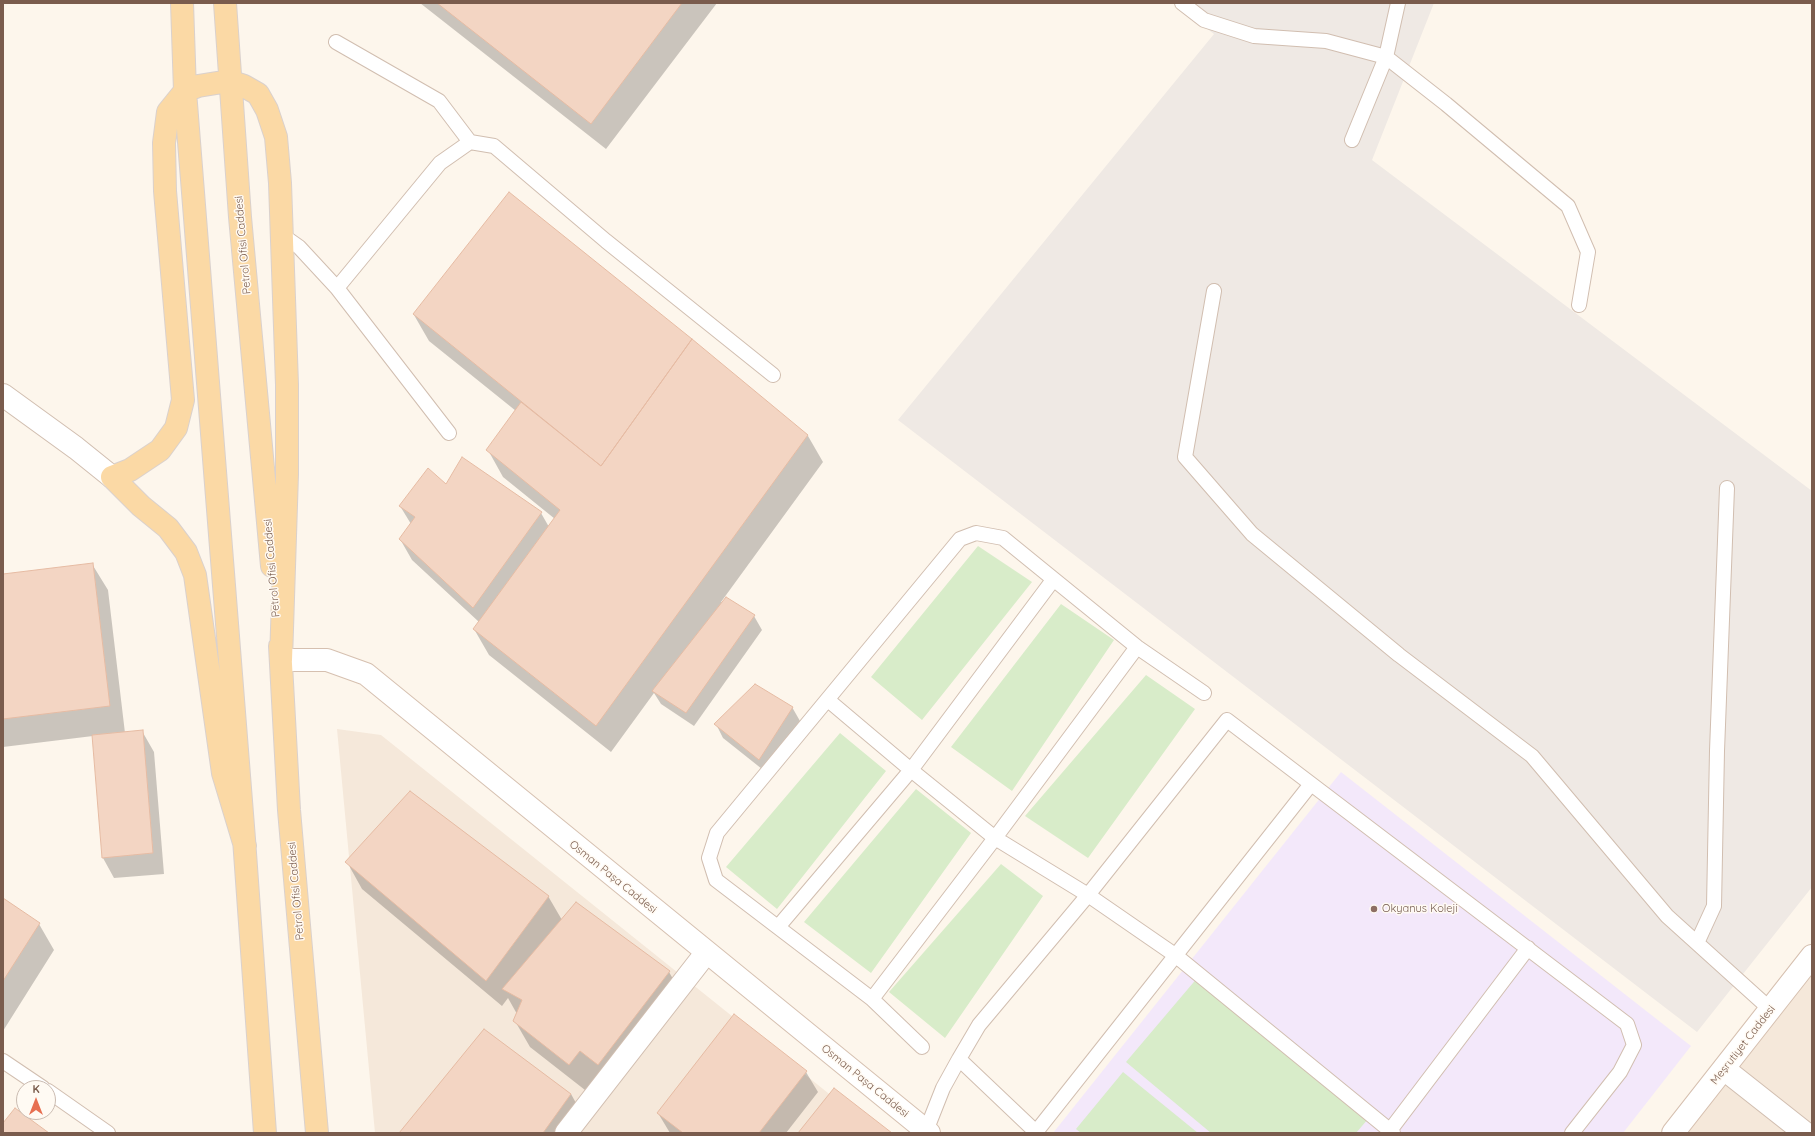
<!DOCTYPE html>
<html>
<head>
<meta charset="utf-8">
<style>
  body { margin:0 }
  #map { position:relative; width:1815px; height:1136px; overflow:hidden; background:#fdf6ec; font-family:Quicksand,sans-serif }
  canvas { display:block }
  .frame { position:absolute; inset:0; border:4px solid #7a5c4d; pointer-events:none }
  .north { position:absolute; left:16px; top:1080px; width:40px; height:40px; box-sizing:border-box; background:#fffaf3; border:1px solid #cabbb1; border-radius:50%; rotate:0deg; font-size:11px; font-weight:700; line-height:16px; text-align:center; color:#7a5c4d }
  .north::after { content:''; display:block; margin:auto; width:14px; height:18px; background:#e76f51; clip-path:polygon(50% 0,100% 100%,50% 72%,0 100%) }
</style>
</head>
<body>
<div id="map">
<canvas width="1815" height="1136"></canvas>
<div class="frame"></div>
<div class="north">K</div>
</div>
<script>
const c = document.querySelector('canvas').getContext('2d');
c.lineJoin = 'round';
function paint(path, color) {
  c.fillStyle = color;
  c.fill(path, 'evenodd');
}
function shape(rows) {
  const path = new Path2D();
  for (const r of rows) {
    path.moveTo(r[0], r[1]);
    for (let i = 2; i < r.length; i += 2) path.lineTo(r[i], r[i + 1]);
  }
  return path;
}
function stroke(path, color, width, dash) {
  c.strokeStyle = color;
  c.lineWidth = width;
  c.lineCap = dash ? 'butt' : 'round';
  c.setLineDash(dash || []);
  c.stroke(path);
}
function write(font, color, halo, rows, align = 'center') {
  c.font = font + ' Quicksand,sans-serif';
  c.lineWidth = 3;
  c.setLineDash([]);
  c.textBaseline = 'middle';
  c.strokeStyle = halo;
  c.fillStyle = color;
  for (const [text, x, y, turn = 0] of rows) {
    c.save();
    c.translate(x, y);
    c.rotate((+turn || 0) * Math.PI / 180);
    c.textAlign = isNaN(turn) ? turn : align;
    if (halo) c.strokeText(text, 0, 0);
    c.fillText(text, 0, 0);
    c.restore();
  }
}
paint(shape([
  [337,729,381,735,878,1133,375,1133],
  [1812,965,1812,1133,1682,1133]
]), '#f5e8da');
paint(shape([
  [1173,3,1434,3,1372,160,1812,491,1812,887,1697,1032,898,420,1214,34]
]), '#efe9e4');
paint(shape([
  [1341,772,1691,1046,1623,1133,1053,1133]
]), '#f3e8fa');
paint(shape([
  [978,546,1032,582,922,720,871,677],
  [1061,604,1114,640,1012,791,951,747],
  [1146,675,1195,709,1088,858,1025,816],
  [840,733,886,771,777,909,726,867],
  [916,789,971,833,871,973,804,922],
  [1001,864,1043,896,945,1038,889,992],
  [1204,970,1374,1112,1356,1133,1211,1133,1126,1062],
  [1123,1072,1198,1133,1081,1133,1076,1129]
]), '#d8ecc9');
paint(shape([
  [420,3,717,3,606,149],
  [414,315,692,340,808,436,823,462,721,602,754,616,762,630,694,726,661,704,654,693,611,752,489,655,474,629,479,622,412,560,400,539,411,524,400,506,447,485,462,458,541,513,549,527,555,519,503,477,488,450,516,411,429,341],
  [92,564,108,590,125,733,142,731,154,752,164,874,114,878,103,858,93,736,3,747,3,575],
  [792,707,800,721,767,773,723,738,716,724],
  [347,862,548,896,562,920,669,972,684,998,613,1090,596,1077,585,1090,530,1047,515,1021,517,1014,508,998,502,1006,362,889],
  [3,900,39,924,54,950,3,1031],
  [734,1015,806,1072,818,1092,786,1133,670,1133,658,1113],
  [571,1094,586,1121,577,1133,400,1133]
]), '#0003');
const building = shape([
  [437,3,682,3,591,124,437,3],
  [509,192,692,339,601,466,413,314,509,192],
  [692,339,808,435,596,726,473,629,560,510,486,450,521,402,601,466,692,339],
  [462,457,542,512,473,608,399,539,415,517,399,506,428,468,446,484,462,457],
  [93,563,110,706,3,719,3,574,93,563],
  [726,597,755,615,686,713,652,691,726,597],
  [755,684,793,707,759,760,714,724,755,684],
  [143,730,153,853,102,858,92,735,143,730],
  [410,791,549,896,486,981,345,862,410,791],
  [3,898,40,923,3,981,3,898],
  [576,902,670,971,598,1065,580,1051,569,1065,513,1021,522,1000,502,989,576,902],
  [734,1014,807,1071,759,1133,683,1133,657,1113,734,1014],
  [484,1029,571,1094,543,1133,399,1133,484,1029],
  [834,1088,892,1133,798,1133,834,1088],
  [15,1108,49,1133,3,1133,3,1123,15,1108]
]);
paint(building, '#f3d5c3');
stroke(building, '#e6bba3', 1);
const lane = shape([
  [1182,3,1204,20,1254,36,1326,41,1386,57,1446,104,1568,206,1588,252,1579,305],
  [336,42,439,101,470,142],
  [1352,140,1386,57,1398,3],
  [282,235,299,247,337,288,449,433],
  [337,288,440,163,470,142,494,146,606,241,773,375],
  [1214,291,1185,457,1252,534,1399,655,1532,756,1667,916,1770,1009],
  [828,700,911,770,995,838,1088,895,1175,955,1393,1133],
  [778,927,911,770,1053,580],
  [1697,943,1714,906,1717,751,1727,488],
  [872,999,995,838,1137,647],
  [922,1047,872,999,716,880,709,858,717,833,960,539,976,533,1003,538,1137,647,1204,693],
  [3,1061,43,1088],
  [48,1091,108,1133],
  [926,1131,943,1088,959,1059],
  [1036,1132,1311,784],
  [1037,1133,959,1059,979,1025,1088,895,1227,720,1627,1024,1634,1045,1620,1072,1572,1133],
  [1388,1133,1528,948]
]);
const street = shape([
  [3,395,76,448,112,477],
  [1724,1069,1805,1133],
  [566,1133,706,953]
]);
const secondary = shape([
  [281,660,327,660,366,674,929,1133],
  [1673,1133,1812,956]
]);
const primary = shape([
  [182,3,185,91,244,839,265,1133],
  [225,3,240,217,272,566],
  [280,646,289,810,317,1133],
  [245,846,223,773,195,575,186,552,168,528,141,506,112,477,130,470,160,450,176,428,183,400,165,191,164,143,168,112,185,91,198,86,229,81,244,86,258,94,267,110,276,137,280,183,287,385,287,474,281,660]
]);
stroke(lane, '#d1beb0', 16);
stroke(street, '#d1beb0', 24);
stroke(secondary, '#d6c0b0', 24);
stroke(primary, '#dad1cd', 24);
stroke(lane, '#fff', 14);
stroke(street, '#fff', 22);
stroke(secondary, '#fff', 22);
stroke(primary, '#fbd9a5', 22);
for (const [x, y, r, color] of [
  [1374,909,4,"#8d6e63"]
]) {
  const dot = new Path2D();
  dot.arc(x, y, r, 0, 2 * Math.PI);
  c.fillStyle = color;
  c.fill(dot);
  stroke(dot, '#fffaf3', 1.5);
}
write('11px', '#7a5c4d', '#fffaf3', [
  ["Petrol Ofisi Caddesi",243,245,-95],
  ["Petrol Ofisi Caddesi",272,568,-95],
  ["Osman Paşa Caddesi",613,877,39],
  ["Petrol Ofisi Caddesi",296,891,-95],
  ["Meşrutiyet Caddesi",1743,1045,-52],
  ["Osman Paşa Caddesi",865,1081,39]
]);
write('11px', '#785e54', '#fffaf3', [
  ["Okyanus Koleji",1382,909]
], 'left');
</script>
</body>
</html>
